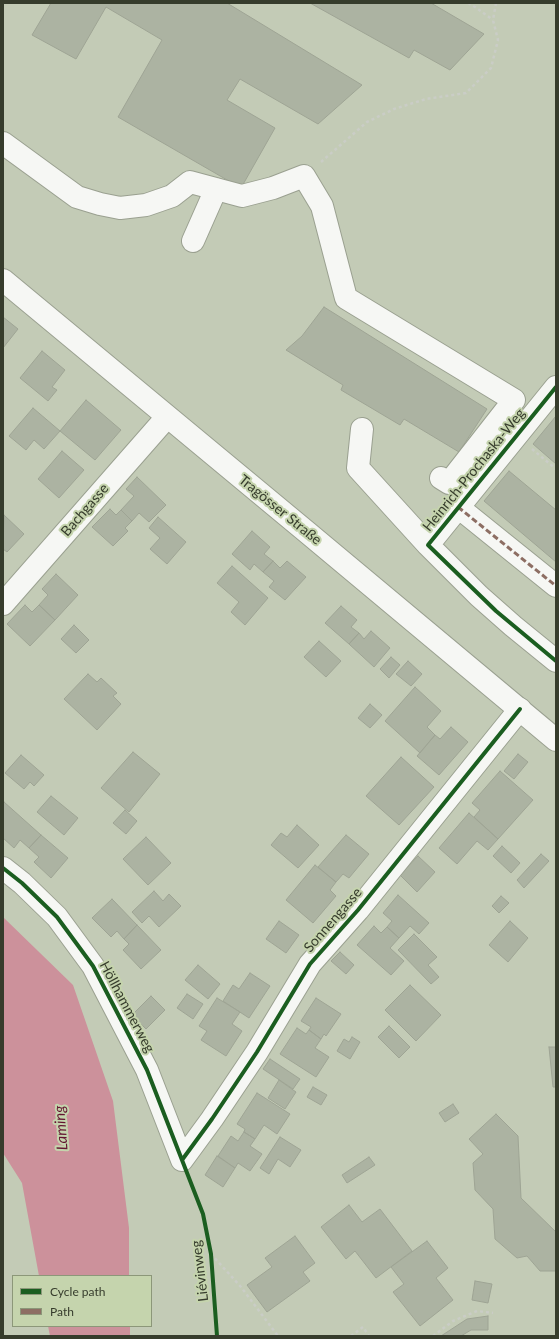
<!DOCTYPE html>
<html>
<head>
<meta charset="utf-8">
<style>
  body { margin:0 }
  #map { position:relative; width:559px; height:1339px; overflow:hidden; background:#c3cbb6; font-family:Lato,sans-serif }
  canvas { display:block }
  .frame { position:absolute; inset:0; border:4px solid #363c2c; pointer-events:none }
  .legend { position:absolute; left:12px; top:1275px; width:140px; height:52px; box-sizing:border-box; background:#c5d4ad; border:1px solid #8c9779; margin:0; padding:5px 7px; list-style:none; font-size:12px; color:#363c2c }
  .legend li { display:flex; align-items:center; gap:8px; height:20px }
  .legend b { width:20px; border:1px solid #8c9779 }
</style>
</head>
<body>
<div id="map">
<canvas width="559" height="1339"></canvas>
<div class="frame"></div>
<ul class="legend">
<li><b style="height:5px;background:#1b5e20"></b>Cycle path</li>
<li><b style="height:5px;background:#8d6e63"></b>Path</li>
</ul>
</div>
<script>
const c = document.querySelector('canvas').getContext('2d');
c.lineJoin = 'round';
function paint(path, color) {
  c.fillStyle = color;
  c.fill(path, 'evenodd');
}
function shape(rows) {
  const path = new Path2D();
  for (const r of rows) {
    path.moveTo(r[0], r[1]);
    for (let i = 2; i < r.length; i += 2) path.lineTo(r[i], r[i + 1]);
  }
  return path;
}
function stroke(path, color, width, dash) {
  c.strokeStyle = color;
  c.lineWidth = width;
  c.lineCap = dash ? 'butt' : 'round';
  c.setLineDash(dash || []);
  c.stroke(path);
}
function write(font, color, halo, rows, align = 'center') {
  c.font = font + ' Lato,sans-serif';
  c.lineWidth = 4;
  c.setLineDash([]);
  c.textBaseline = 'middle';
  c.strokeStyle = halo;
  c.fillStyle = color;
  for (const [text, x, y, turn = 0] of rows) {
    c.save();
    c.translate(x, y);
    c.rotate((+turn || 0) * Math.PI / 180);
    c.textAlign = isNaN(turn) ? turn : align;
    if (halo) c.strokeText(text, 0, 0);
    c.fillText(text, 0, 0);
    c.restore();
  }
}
paint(shape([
  [3,917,73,985,113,1101,129,1228,129,1276,39,1276,22,1183,3,1153],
  [48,1326,130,1326,130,1336,50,1336]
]), '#cc919b');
const building = shape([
  [51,3,227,3,362,85,318,124,240,79,227,100,275,128,241,188,118,117,162,40,106,7,76,59,32,35,51,3],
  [310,3,431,3,484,34,450,70,414,50,409,58,310,3],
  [324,307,487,409,459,452,404,419,400,425,341,390,343,385,286,350,302,336,324,307],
  [3,317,18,329,3,348,3,317],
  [42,351,65,370,52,387,57,390,48,401,20,378,42,351],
  [86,400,121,430,95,460,60,431,86,400],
  [33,408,60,431,44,449,34,440,26,450,9,436,33,408],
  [556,416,556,464,533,444,556,416],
  [62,451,84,470,59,498,38,479,62,451],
  [509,471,556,510,556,562,484,501,509,471],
  [137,477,166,505,149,522,139,513,132,521,121,510,134,496,126,489,137,477],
  [110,509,116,515,121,510,132,521,125,528,128,531,113,546,92,527,110,509],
  [4,515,24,534,7,552,3,549,4,515],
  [158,517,186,542,167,564,150,549,160,538,149,528,158,517],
  [252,531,270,547,264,554,273,561,263,572,254,564,250,570,232,554,252,531],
  [273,561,280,568,287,561,306,577,285,600,269,587,274,581,263,572,273,561],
  [232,566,268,598,245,625,231,612,239,602,217,583,232,566],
  [56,574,78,595,55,620,39,605,48,595,42,589,56,574],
  [25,605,32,612,39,605,55,620,30,646,7,624,25,605],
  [341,606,357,620,351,627,359,633,349,644,325,623,341,606],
  [74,625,89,640,76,653,61,639,74,625],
  [371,631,390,648,374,667,349,644,359,633,364,639,371,631],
  [319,641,341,661,326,677,304,657,319,641],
  [391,657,400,665,389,678,380,669,391,657],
  [408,661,422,674,411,686,396,674,408,661],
  [88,674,97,682,101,678,117,693,113,696,121,704,97,730,64,699,88,674],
  [415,687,441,711,427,727,435,735,420,753,385,721,415,687],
  [370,704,382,715,370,728,358,718,370,704],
  [451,727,468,742,439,775,417,756,435,735,440,739,451,727],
  [133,752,160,774,129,812,101,788,133,752],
  [518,754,528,762,514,779,504,771,518,754],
  [21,755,44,775,34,786,30,782,24,789,5,773,21,755],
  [401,757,434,787,399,825,366,796,401,757],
  [500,771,533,800,498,839,474,817,480,810,472,803,500,771],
  [51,796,78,818,64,835,37,812,51,796],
  [4,802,41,835,29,848,20,840,14,848,3,838,3,803,4,802],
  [125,810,137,821,126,834,113,823,125,810],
  [469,813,498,839,488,850,477,841,457,864,439,848,469,813],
  [297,825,319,845,298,868,271,845,281,833,287,837,297,825],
  [41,835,68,858,51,878,34,862,39,857,29,848,41,835],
  [346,835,369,854,349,878,343,874,336,882,318,867,346,835],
  [146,837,171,863,148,885,123,859,146,837],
  [502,846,520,863,511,873,493,856,502,846],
  [541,854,549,861,524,888,517,880,541,854],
  [418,856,435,872,417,892,400,875,418,856],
  [315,865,336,882,330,890,336,896,313,923,286,900,315,865],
  [154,891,163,901,169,894,181,906,159,927,149,916,142,923,132,912,154,891],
  [398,895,429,923,419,934,410,926,399,938,387,927,392,921,383,913,398,895],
  [501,896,509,903,499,913,492,906,501,896],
  [112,899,137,925,124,939,117,931,111,937,92,918,112,899],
  [279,921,299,935,286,953,266,939,279,921],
  [510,921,528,938,508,962,489,945,510,921],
  [137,925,161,950,141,969,123,950,129,944,124,939,137,925],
  [374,926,381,933,387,927,399,938,390,948,404,961,391,975,357,945,374,926],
  [414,934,437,957,428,965,439,977,431,984,398,950,414,934],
  [340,952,354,965,346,974,331,961,340,952],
  [198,965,220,984,208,999,185,980,198,965],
  [250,973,270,986,249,1018,223,1001,233,985,239,989,250,973],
  [410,985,441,1015,416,1041,385,1010,410,985],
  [187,994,203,1004,193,1019,177,1008,187,994],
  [151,996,165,1010,146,1029,132,1015,151,996],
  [217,998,240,1012,232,1024,242,1031,226,1056,201,1040,207,1031,199,1026,217,998],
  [316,998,341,1014,326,1036,324,1034,321,1039,309,1030,311,1027,301,1021,316,998],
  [389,1026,410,1047,399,1058,378,1037,389,1026],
  [297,1028,306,1034,309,1030,321,1039,315,1048,329,1057,316,1077,280,1054,297,1028],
  [352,1037,360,1042,350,1059,337,1051,344,1039,349,1042,352,1037],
  [549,1047,556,1047,556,1087,553,1087,549,1047],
  [270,1059,300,1079,293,1089,263,1069,270,1059],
  [279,1080,296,1092,285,1109,268,1098,279,1080],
  [313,1087,327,1095,321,1105,307,1097,313,1087],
  [257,1093,290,1114,277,1134,264,1125,255,1139,244,1132,245,1129,237,1124,257,1093],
  [453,1104,459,1113,445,1122,439,1113,453,1104],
  [496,1114,518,1136,521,1198,556,1232,556,1271,540,1271,527,1256,517,1258,495,1239,493,1209,475,1190,473,1163,483,1154,469,1139,496,1114],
  [244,1132,255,1139,250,1146,262,1154,250,1171,238,1163,235,1168,218,1156,231,1136,238,1141,244,1132],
  [280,1137,301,1150,290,1167,278,1159,269,1174,260,1168,280,1137],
  [217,1156,235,1168,223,1187,205,1175,217,1156],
  [369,1157,375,1165,347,1183,342,1175,369,1157],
  [349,1205,362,1222,380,1209,412,1251,376,1278,355,1251,346,1259,321,1227,349,1205],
  [295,1236,315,1263,303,1272,310,1281,267,1312,247,1285,272,1267,265,1258,295,1236],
  [427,1241,448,1268,436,1278,453,1300,420,1326,393,1292,404,1284,391,1267,427,1241],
  [475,1281,492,1284,488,1303,472,1300,475,1281],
  [488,1316,488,1330,471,1330,461,1336,441,1336,467,1319,488,1316]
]);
paint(building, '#acb3a2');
stroke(building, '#9ea494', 1);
const minor = shape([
  [3,143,77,197,100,204,120,208,146,205,172,196,190,182,242,196,273,188,304,176,322,206,346,298,514,400,449,483,441,478],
  [193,241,216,189],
  [362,429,358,468,428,545,479,596,513,626,556,661],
  [458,507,556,586],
  [428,545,556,387],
  [3,604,167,417],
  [3,868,22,883,57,917,93,966,147,1070,182,1160],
  [182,1160,212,1119,257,1052,310,964,358,910,520,709]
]);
const major = shape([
  [3,280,308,533,556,740]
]);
stroke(minor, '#9aa090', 24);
stroke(major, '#9aa090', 24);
stroke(shape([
  [468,3,475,7,493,20],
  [321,162,367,122,394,109,426,99,466,93,491,68,498,40,493,20,496,3],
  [532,449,556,469],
  [211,1254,241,1287,278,1336],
  [351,1336,363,1327,369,1336],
  [433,1336,453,1321,477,1311,493,1313]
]), '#cacdc6', 2.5, [3, 3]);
stroke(minor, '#f6f7f4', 22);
stroke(major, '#f6f7f4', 22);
stroke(shape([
  [458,507,556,586]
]), '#8d6e63', 3, [6, 3]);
stroke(shape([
  [556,387,428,545,496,611,556,661],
  [3,868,22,883,57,917,93,966,147,1070,203,1214,211,1254,217,1336],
  [182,1160,212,1119,257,1052,310,964,358,910,520,709]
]), '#1b5e20', 4);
write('14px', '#363c2c', '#c5d4ad', [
  ["Heinrich-Prochaska-Weg",474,470,-51],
  ["Bachgasse",85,510,-49],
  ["Tragösser Straße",280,510,39],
  ["Sonnengasse",333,920,-49],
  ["Höllhammerweg",127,1007,62],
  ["Liévinweg",200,1271,-97]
]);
write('italic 15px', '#631431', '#c5d4ad', [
  ["Laming",61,1128,-94]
]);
</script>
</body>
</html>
